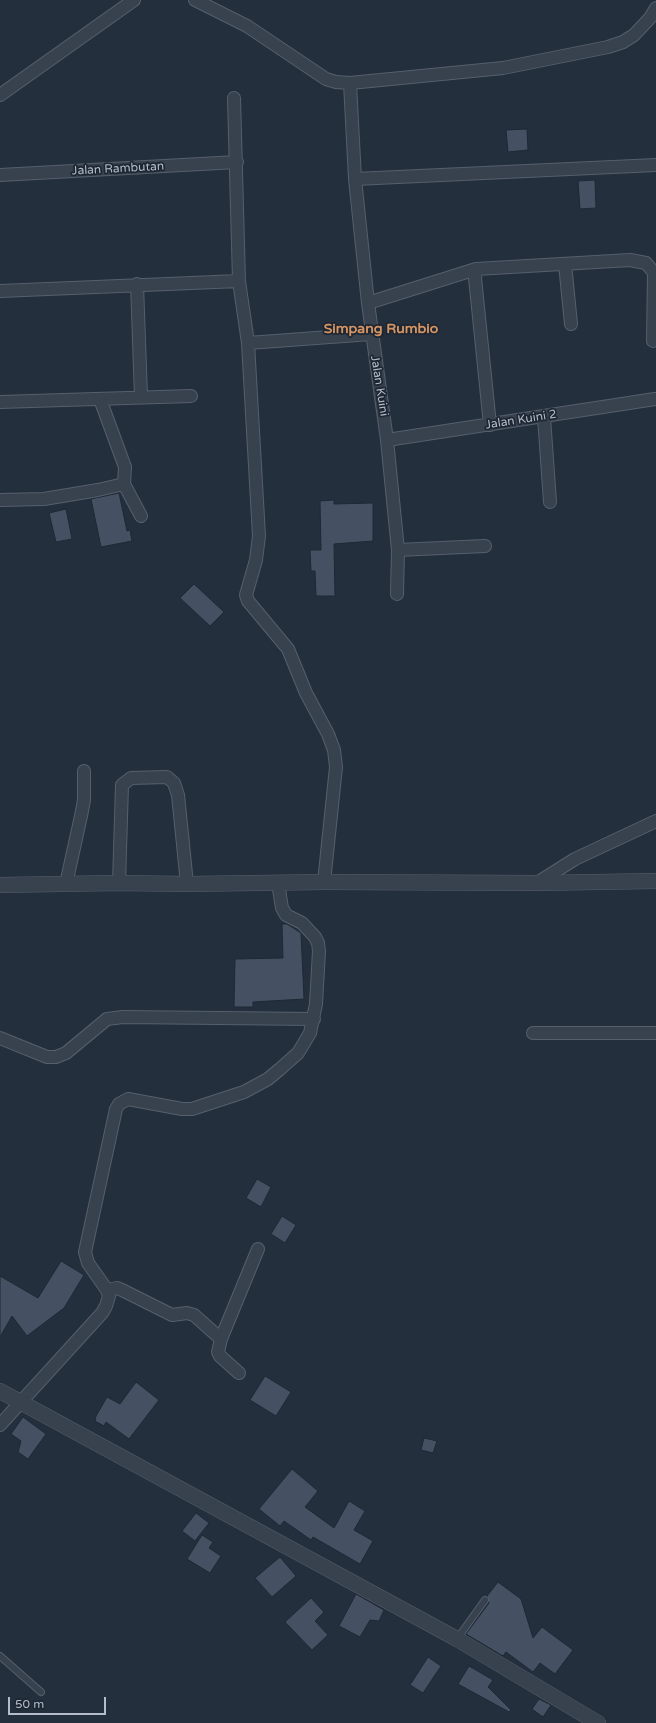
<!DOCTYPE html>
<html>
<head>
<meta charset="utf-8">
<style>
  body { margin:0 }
  #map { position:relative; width:656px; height:1723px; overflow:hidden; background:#242f3e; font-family:"Varela Round",sans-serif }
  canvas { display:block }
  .scale { position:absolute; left:8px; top:1697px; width:98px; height:18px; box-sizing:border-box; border:2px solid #b4bcc9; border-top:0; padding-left:5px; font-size:12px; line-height:14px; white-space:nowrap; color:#b4bcc9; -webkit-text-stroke:3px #1d2633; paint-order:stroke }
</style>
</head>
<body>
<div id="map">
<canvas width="656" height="1723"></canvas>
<div class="scale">50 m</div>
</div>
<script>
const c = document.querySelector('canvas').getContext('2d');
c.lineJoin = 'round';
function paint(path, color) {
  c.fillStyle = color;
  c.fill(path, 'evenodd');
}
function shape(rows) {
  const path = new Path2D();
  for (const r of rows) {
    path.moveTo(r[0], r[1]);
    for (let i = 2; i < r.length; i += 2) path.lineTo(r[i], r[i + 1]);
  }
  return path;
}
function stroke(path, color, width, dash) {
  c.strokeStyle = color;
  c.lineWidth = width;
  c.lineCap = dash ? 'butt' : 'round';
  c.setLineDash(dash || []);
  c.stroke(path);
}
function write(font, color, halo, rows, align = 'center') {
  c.font = font + ' "Varela Round",sans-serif';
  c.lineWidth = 3.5;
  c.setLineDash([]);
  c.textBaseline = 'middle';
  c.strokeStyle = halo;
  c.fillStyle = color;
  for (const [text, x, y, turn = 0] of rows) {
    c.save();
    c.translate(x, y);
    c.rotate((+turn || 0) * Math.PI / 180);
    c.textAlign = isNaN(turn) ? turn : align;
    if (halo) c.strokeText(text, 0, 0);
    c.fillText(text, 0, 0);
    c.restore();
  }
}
const building = shape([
  [527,129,528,150,508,152,506,130,527,129],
  [595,180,596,208,580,209,578,181,595,180],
  [119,493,127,531,130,530,132,541,101,547,91,499,119,493],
  [334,500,334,504,373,503,373,541,334,544,335,596,316,596,315,571,311,571,310,550,321,550,320,501,334,500],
  [66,509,72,539,56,542,49,513,66,509],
  [194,584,224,612,210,626,180,598,194,584],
  [282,924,287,924,301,933,304,999,253,1002,253,1007,234,1007,235,959,283,958,282,924],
  [257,1179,271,1187,261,1207,246,1198,257,1179],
  [282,1216,296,1225,285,1243,271,1234,282,1216],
  [61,1261,84,1275,64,1308,27,1336,12,1316,0,1337,0,1276,38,1298,61,1261],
  [265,1376,291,1392,276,1416,250,1400,265,1376],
  [136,1382,159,1400,129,1439,106,1422,104,1426,95,1421,96,1416,107,1397,120,1404,136,1382],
  [23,1417,46,1434,28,1459,18,1452,21,1441,11,1434,23,1417],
  [424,1438,437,1441,433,1453,421,1450,424,1438],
  [292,1469,318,1491,305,1507,334,1528,349,1501,365,1511,354,1530,373,1541,360,1564,313,1537,311,1540,284,1521,280,1526,259,1509,292,1469],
  [196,1513,209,1523,195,1541,182,1531,196,1513],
  [202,1535,213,1542,209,1548,221,1556,210,1573,187,1559,202,1535],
  [280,1557,296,1576,272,1597,255,1578,280,1557],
  [498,1582,521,1599,533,1638,542,1627,573,1650,555,1674,540,1663,533,1672,506,1652,503,1656,466,1634,489,1603,487,1596,498,1582],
  [356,1594,384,1610,379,1621,370,1620,360,1637,339,1626,356,1594],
  [311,1598,324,1612,315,1621,328,1635,312,1650,285,1622,311,1598],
  [428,1657,441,1666,423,1693,410,1685,428,1657],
  [469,1666,493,1680,488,1687,511,1710,509,1712,458,1684,469,1666],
  [539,1699,551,1705,543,1717,532,1709,539,1699]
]);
paint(building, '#455162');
stroke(building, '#1f2835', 1);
const service = shape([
  [457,1639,485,1600],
  [0,1656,41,1692]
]);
const minor = shape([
  [195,0,247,26,326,79,336,82,350,83,503,68,608,47,623,42,634,35,650,18,656,8],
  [350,83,355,179,368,303,387,440,398,550,397,594],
  [0,95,134,0],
  [234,98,239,281,248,343,259,536,256,560,246,595,248,601,288,649,306,693,328,734,334,750,336,767,324,882],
  [0,175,237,162],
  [355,179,656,165],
  [565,264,571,324],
  [137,284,141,397],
  [0,291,239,281],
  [368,303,476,269],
  [653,341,654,275],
  [248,343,371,334],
  [100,399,125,467,124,484,141,516],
  [0,402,191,396],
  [544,417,550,502],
  [490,425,475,278,476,269,630,260,646,263,656,275],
  [387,440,655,399],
  [0,500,44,499,98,490,124,484],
  [398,550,485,546],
  [119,883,122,785,131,778,167,777,174,783,178,795,187,884],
  [537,883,575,859,656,821],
  [66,884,81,816,84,800,84,771],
  [533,1033,656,1033],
  [0,1038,47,1057,56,1057,66,1053,107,1019,123,1017,314,1019],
  [107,1290,117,1288,122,1290,172,1315,187,1313,194,1315,221,1339,218,1352,220,1356,239,1373],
  [221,1339,258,1249],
  [0,1425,102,1313,106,1306,109,1296,107,1290,88,1263,85,1252,116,1109,119,1104,128,1099,182,1109,192,1109,244,1092,268,1079,280,1069,298,1053,310,1033,316,1004,319,951,318,943,315,937,302,923,286,915,282,908,278,883]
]);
const tertiary = shape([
  [0,885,119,883,187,884,324,882,537,883,656,881],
  [0,1391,457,1639,598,1723]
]);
stroke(service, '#565f6c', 8);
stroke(minor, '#565f6c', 14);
stroke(tertiary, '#565f6c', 16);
stroke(service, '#38414e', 6);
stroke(minor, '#38414e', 12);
stroke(tertiary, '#38414e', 15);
write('12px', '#b4bcc9', '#1d2633', [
  ["Jalan Rambutan",118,169,-3],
  ["Jalan Kuini",379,386,81],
  ["Jalan Kuini 2",521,420,-9]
]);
write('bold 14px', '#d59563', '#1d2633', [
  ["Simpang Rumbio",381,329]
]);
</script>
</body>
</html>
